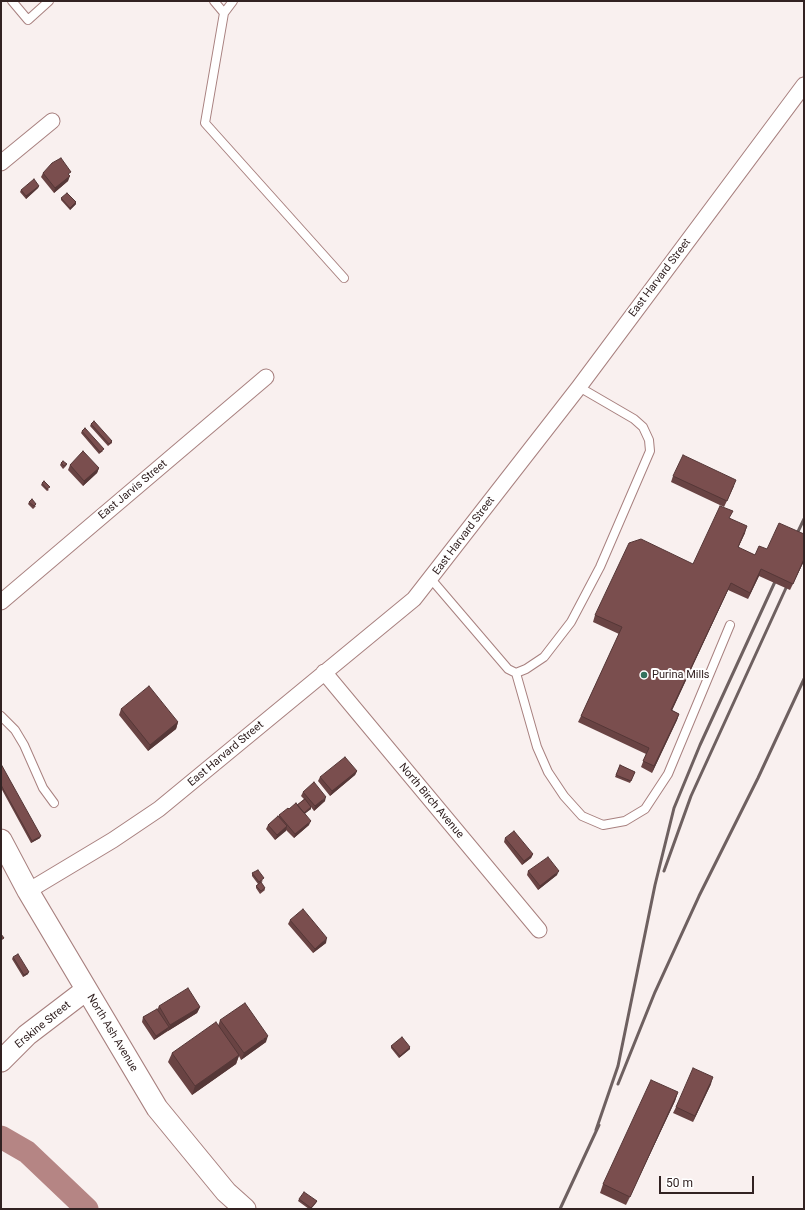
<!DOCTYPE html>
<html>
<head>
<meta charset="utf-8">
<style>
  body { margin:0 }
  #map { position:relative; width:805px; height:1210px; overflow:hidden; background:#f9f0ef; font-family:Roboto,sans-serif }
  canvas { display:block }
  .frame { position:absolute; inset:0; border:2px solid #322222; pointer-events:none }
  .scale { position:absolute; left:659px; top:1176px; width:95px; height:18px; box-sizing:border-box; border:2px solid #322222; border-top:0; padding-left:5px; font-size:12px; line-height:14px; white-space:nowrap; color:#322222; -webkit-text-stroke:3px #fff; paint-order:stroke }
</style>
</head>
<body>
<div id="map">
<canvas width="805" height="1210"></canvas>
<div class="frame"></div>
<div class="scale">50 m</div>
</div>
<script>
const c = document.querySelector('canvas').getContext('2d');
c.lineJoin = 'round';
function shape(rows) {
  const path = new Path2D();
  for (const r of rows) {
    path.moveTo(r[0], r[1]);
    for (let i = 2; i < r.length; i += 2) path.lineTo(r[i], r[i + 1]);
  }
  return path;
}
function stroke(path, color, width, dash) {
  c.strokeStyle = color;
  c.lineWidth = width;
  c.lineCap = dash ? 'butt' : 'round';
  c.setLineDash(dash || []);
  c.stroke(path);
}
function paint(path, color) {
  c.fillStyle = color;
  c.fill(path, 'evenodd');
}
function write(font, color, halo, rows, align = 'center') {
  c.font = font + ' Roboto,sans-serif';
  c.lineWidth = 4;
  c.setLineDash([]);
  c.textBaseline = 'middle';
  c.strokeStyle = halo;
  c.fillStyle = color;
  for (const [text, x, y, turn = 0] of rows) {
    c.save();
    c.translate(x, y);
    c.rotate((+turn || 0) * Math.PI / 180);
    c.textAlign = isNaN(turn) ? turn : align;
    if (halo) c.strokeText(text, 0, 0);
    c.fillText(text, 0, 0);
    c.restore();
  }
}
stroke(shape([
  [1,1137,27,1152,87,1209]
]), '#b58584', 23);
const lane = shape([
  [12,1,28,20,49,1],
  [214,1,224,13,233,1],
  [224,13,205,123,344,278],
  [431,579,508,669,516,673,526,669,544,657,571,622,600,567,650,451,649,440,643,427,634,419,579,387],
  [516,673,537,747,548,772,564,796,582,816,603,825,625,821,645,809,668,774,730,625],
  [1,716,15,730,24,745,43,788,54,803]
]);
const street = shape([
  [1,163,52,121],
  [1,602,266,377],
  [324,672,539,930],
  [28,891,113,840,159,809,414,599,579,387,804,85]
]);
const secondary = shape([
  [1,840,28,891,157,1108,226,1192,245,1209],
  [1,1061,27,1035,86,990]
]);
stroke(lane, '#a8807f', 10);
stroke(street, '#a8807f', 17);
stroke(secondary, '#a8807f', 23);
stroke(lane, '#fff', 8);
stroke(street, '#fff', 15);
stroke(secondary, '#fff', 21);
stroke(shape([
  [793,542,804,519],
  [664,871,691,796,791,577],
  [618,1084,655,992,699,896,758,778,804,679],
  [596,1130,618,1066,655,885,674,808,700,745,779,573],
  [560,1209,599,1125]
]), '#6e6060', 3);
paint(shape([
  [43,173,69,176,68,181,54,193,41,177],
  [39,186,38,188,26,199,20,192,21,190],
  [61,198,76,204,70,210,61,200],
  [91,424,112,441,112,443,108,446,90,426],
  [82,431,103,451,99,454,81,433],
  [61,463,67,464,66,466,63,469,60,465],
  [70,465,99,468,97,473,83,486,68,470],
  [673,476,734,486,724,507,671,482],
  [42,483,49,490,47,491,41,485],
  [29,502,36,506,33,509,28,504],
  [730,518,745,533,738,548,755,555,767,549,804,534,804,561,790,590,759,576,748,599,728,590,672,710,679,714,677,720,652,773,641,767,646,754,578,722,581,716,619,634,593,622,595,615,693,564],
  [121,709,178,722,176,729,148,751,119,715],
  [1,764,40,838,31,843,1,788],
  [620,765,635,772,630,783,615,777],
  [357,771,355,775,330,796,318,781,320,777],
  [303,792,325,801,314,811,311,807,311,809,305,813,309,825,294,838,286,830,275,840,266,829,268,825,279,816,279,815,297,805,304,799,301,796],
  [505,838,533,854,531,858,522,865,504,842],
  [528,871,557,875,538,890,527,875],
  [252,873,263,881,261,882,265,890,260,894,256,888,256,886,258,884,252,876],
  [290,920,326,943,313,953,288,924],
  [13,957,28,974,23,977,12,959],
  [159,1006,200,1007,197,1013,168,1031,154,1040,142,1022,143,1017,157,1010],
  [220,1020,266,1042,241,1060,239,1056,236,1064,192,1095,168,1062,172,1053,218,1026],
  [391,1046,410,1049,399,1058,391,1048],
  [711,1084,693,1122,673,1113,676,1107],
  [678,1092,675,1101,626,1205,600,1193,603,1184],
  [299,1199,317,1201,316,1203,311,1209,309,1209,298,1201]
]), '#694343');
paint(shape([
  [70,176,68,181,54,193,55,188],
  [39,186,38,188,26,199,26,196],
  [76,202,76,204,70,210,70,208],
  [99,468,97,473,83,486,84,481],
  [747,526,745,533,735,554],
  [804,559,804,561,790,590,793,584],
  [761,569,759,576,748,599,750,593],
  [731,583,728,590,669,717,671,710],
  [679,714,677,720,652,773,654,766],
  [178,722,176,729,148,751,150,745],
  [357,771,355,775,330,796,332,791],
  [326,797,325,801,314,811,315,806],
  [311,807,311,809,302,816,303,814],
  [311,821,309,825,294,838,295,834],
  [287,826,286,831,275,840,277,835],
  [41,836,40,838,31,843,32,841],
  [533,854,531,858,522,865,524,861],
  [559,871,557,875,538,890,540,886],
  [327,938,326,943,313,953,315,949],
  [29,972,28,974,23,977,24,975],
  [200,1007,197,1013,168,1031,170,1025],
  [169,1027,167,1031,154,1040,156,1036],
  [268,1036,266,1042,241,1060,244,1053],
  [410,1047,410,1049,399,1058,400,1056],
  [239,1055,236,1064,192,1095,195,1086],
  [713,1077,711,1084,693,1122,695,1116],
  [678,1092,675,1101,626,1205,630,1197]
]), '#553737');
const building = shape([
  [61,158,71,172,68,174,70,176,55,188,43,173,52,163,61,158],
  [34,179,39,186,26,196,21,190,34,179],
  [67,193,76,202,70,208,61,198,67,193],
  [94,421,112,441,109,444,91,424,94,421],
  [85,428,104,449,100,452,82,431,85,428],
  [83,451,99,468,84,481,70,465,83,451],
  [683,455,736,480,727,501,673,476,683,455],
  [63,461,67,464,64,466,61,463,63,461],
  [44,481,50,487,47,489,42,483,44,481],
  [32,499,36,504,34,506,29,502,32,499],
  [720,506,733,511,729,518,747,526,738,547,755,555,759,546,767,549,779,523,804,534,804,559,793,584,761,569,750,593,731,583,671,710,679,714,654,766,643,761,649,748,581,716,622,627,595,615,629,543,641,539,693,564,720,506],
  [149,686,178,722,150,745,121,709,149,686],
  [345,757,357,771,332,791,320,777,345,757],
  [1,764,41,836,32,841,1,785,1,764],
  [620,765,635,772,631,781,616,775,620,765],
  [314,782,326,797,315,806,303,792,314,782],
  [305,799,311,807,304,813,297,805,305,799],
  [296,803,311,821,295,834,279,815,288,808,289,809,296,803],
  [278,816,287,826,277,835,268,825,278,816],
  [514,831,533,854,524,861,505,838,514,831],
  [548,857,559,871,540,886,528,871,548,857],
  [258,870,264,878,259,882,252,873,258,870],
  [261,882,265,888,261,891,256,886,261,882],
  [303,909,327,938,315,949,290,920,303,909],
  [1,934,4,938,1,940,1,934],
  [18,954,29,972,24,975,13,957,18,954],
  [188,988,200,1007,170,1025,159,1006,188,988],
  [245,1003,268,1036,244,1053,220,1020,245,1003],
  [157,1009,169,1027,156,1036,143,1017,157,1009],
  [216,1022,239,1055,195,1086,172,1053,216,1022],
  [402,1037,410,1047,400,1056,391,1046,402,1037],
  [693,1068,713,1077,695,1116,676,1107,693,1068],
  [651,1080,678,1092,630,1197,603,1184,651,1080],
  [304,1192,317,1201,311,1208,299,1199,304,1192]
]);
paint(building, '#7a4e4e');
stroke(building, '#553737', 1);
for (const [x, y, r, color] of [
  [644,675,4,"#33715d"]
]) {
  const dot = new Path2D();
  dot.arc(x, y, r, 0, 2 * Math.PI);
  c.fillStyle = color;
  c.fill(dot);
  stroke(dot, '#fff', 1.5);
}
write('11px', '#322222', '#fff', [
  ["East Harvard Street",660,278,-53],
  ["East Jarvis Street",133,490,-40],
  ["East Harvard Street",464,536,-53],
  ["East Harvard Street",226,754,-40],
  ["North Birch Avenue",431,801,50],
  ["Erskine Street",43,1025,-39],
  ["North Ash Avenue",112,1033,59]
]);
write('11px', '#322222', '#fff', [
  ["Purina Mills",652,675]
], 'left');
</script>
</body>
</html>
